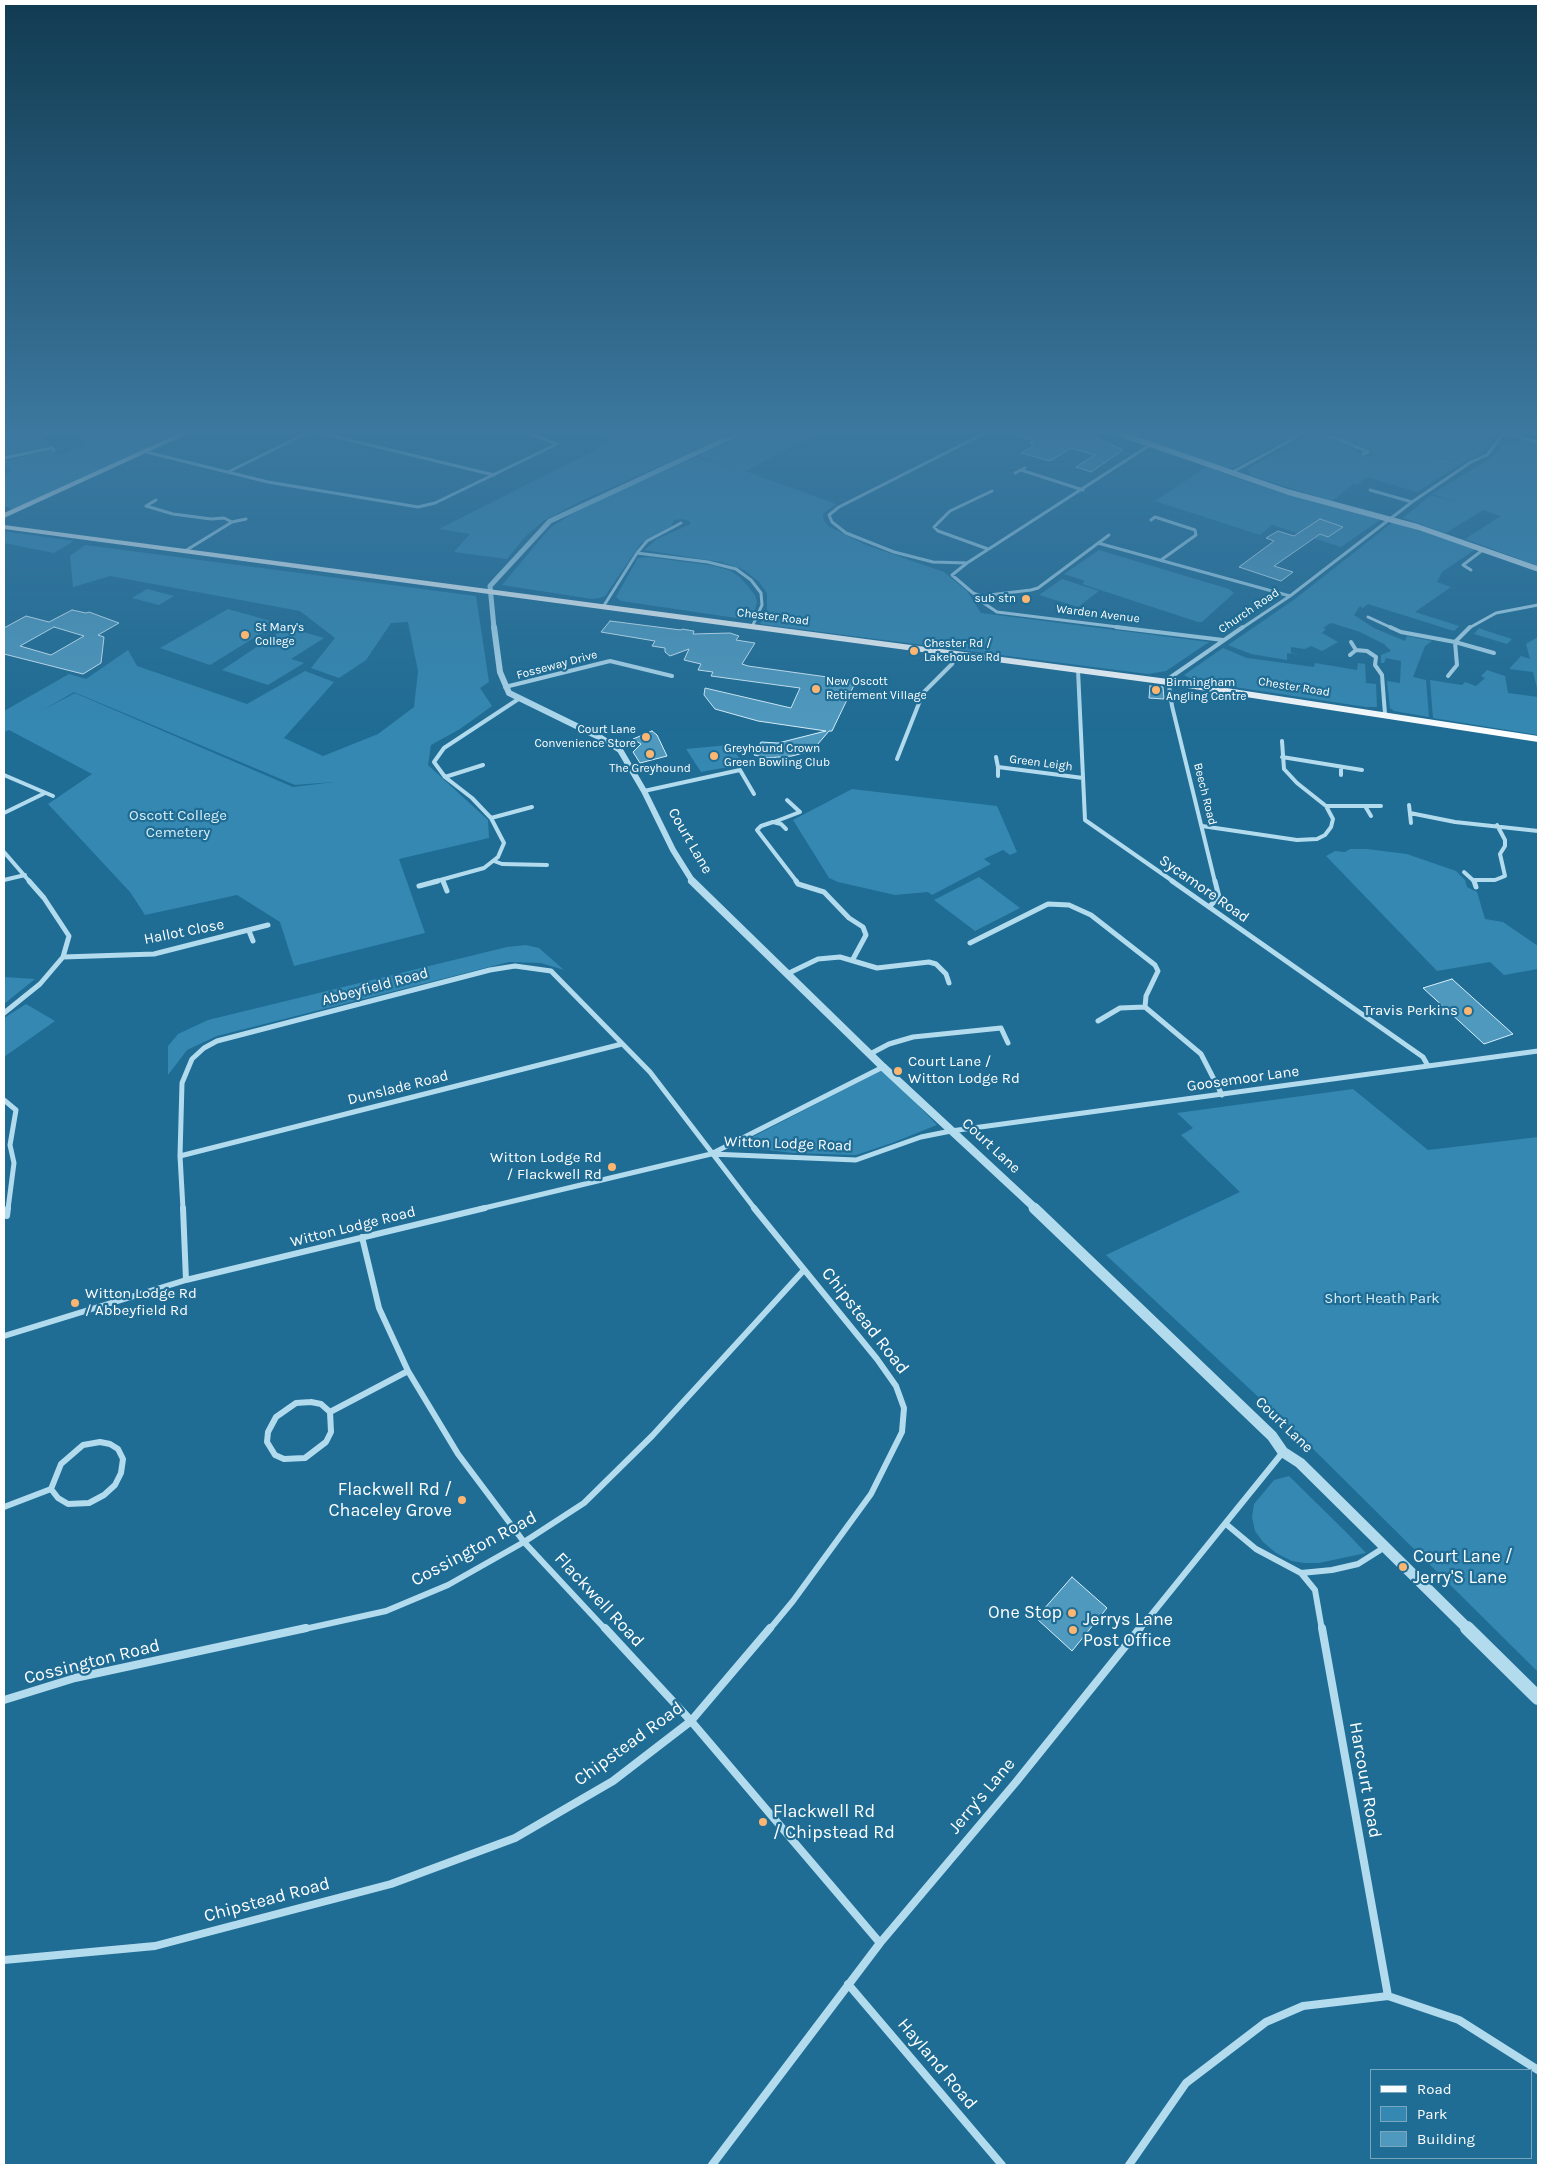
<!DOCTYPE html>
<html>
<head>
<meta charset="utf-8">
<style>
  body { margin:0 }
  #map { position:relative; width:1542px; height:2169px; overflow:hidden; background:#1f6c94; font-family:Karla,sans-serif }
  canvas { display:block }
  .frame { position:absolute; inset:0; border:5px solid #fff; pointer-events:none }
  .legend { position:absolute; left:1370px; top:2069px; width:162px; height:90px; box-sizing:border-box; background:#1f6c94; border:1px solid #79a7bf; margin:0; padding:6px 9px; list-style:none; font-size:15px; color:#fff }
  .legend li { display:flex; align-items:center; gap:10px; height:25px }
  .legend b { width:25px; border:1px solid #79a7bf }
</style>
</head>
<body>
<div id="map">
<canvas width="1542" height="2169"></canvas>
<div class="frame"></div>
<ul class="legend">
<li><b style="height:6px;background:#f9fdff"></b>Road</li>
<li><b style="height:14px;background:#3488b2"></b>Park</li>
<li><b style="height:14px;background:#5099be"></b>Building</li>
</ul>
</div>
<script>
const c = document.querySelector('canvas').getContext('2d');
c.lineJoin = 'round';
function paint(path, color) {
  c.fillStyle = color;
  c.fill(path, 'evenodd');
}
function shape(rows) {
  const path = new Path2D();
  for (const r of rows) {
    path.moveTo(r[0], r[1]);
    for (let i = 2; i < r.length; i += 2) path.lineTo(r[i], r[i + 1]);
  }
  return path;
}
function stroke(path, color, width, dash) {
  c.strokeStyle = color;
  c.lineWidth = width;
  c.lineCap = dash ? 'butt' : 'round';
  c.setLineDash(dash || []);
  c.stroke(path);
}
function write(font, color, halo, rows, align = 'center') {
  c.font = font + ' Karla,sans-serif';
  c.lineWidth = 4.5;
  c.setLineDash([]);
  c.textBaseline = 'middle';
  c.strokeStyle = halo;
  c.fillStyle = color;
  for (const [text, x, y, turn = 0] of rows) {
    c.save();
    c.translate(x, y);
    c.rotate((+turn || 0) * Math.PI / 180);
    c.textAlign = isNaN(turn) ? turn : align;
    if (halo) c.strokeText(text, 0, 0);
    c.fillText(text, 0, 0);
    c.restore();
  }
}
paint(shape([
  [16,429,75,429,42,437,50,446,4,455,4,432],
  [77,429,189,429,13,509,4,506,4,474,13,470,4,467,4,459,9,460,45,451,57,450,61,447,63,449,53,454,59,455,86,443],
  [585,429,740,429,698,449,658,436,696,450,583,500,543,521,525,537,507,559,454,552,470,534,439,529,611,442],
  [756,429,827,429,745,471,836,504,823,514,824,521,828,526,866,545,944,572,967,591,981,613,1209,642,1166,671,1148,674,760,624,767,609,767,593,759,582,744,570,721,562,644,550,657,539,691,524,688,520,682,519,674,520,671,526,641,543,605,596,600,598,592,599,502,585,549,529,570,515,611,495,695,457,742,472,697,456],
  [1152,429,1305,429,1236,467,1226,468,1141,439],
  [1319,429,1488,429,1497,433,1483,452,1463,463,1432,454,1429,455,1462,463,1417,492,1367,477,1357,485,1353,484,1332,501,1252,476,1247,469,1310,434,1345,443,1358,450,1356,452,1366,457,1377,454],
  [1524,440,1538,444,1538,495,1536,496,1538,498,1538,566,1465,539,1501,516,1483,510,1446,533,1403,518,1431,495,1466,505,1432,494,1491,458,1503,445,1511,446],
  [1206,467,1283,493,1380,520,1341,547,1272,525,1260,535,1155,501],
  [1393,522,1476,549,1442,572,1437,582,1451,587,1415,612,1459,626,1454,631,1368,604,1363,608,1360,606,1354,615,1374,628,1405,641,1407,636,1432,641,1425,646,1413,677,1426,680,1429,717,1394,711,1390,708,1387,681,1400,683,1401,661,1386,658,1384,663,1381,663,1381,655,1391,651,1384,644,1360,632,1332,623,1329,624,1323,628,1326,629,1322,633,1338,642,1322,651,1311,646,1305,649,1291,647,1291,653,1300,655,1287,653,1287,660,1251,654,1228,645,1295,599],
  [4,531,74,541,54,553,4,543],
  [85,545,476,596,489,682,480,688,492,706,460,729,431,745,428,765,488,820,489,838,399,859,425,933,294,966,280,922,237,895,145,915,130,892,48,804,92,774,9,730,4,732,4,711,69,674,86,679,128,650,137,666,247,704,305,671,334,682,284,738,323,756,378,734,414,707,418,671,408,622,391,623,366,660,339,678,311,668,335,638,300,611,110,576,73,587,70,556],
  [74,692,295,785,334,782,293,787,75,693,43,710],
  [1099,550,1229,589,1234,593,1202,622,1198,622,1082,584,1085,581,1064,574],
  [649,557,715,566,731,571,741,578,755,595,757,602,754,613,747,617,736,618,621,601,616,597,638,558],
  [1062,579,1099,591,1078,607,1039,595],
  [147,589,174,596,159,605,132,598],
  [228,609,278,623,210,665,160,648],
  [287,627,324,638,291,659,304,663,268,685,222,670],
  [1479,628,1487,631,1512,639,1507,644,1474,634],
  [1538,637,1537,671,1538,692,1533,672,1509,669,1521,656,1530,659,1526,644],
  [1223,648,1247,658,1314,667,1315,663,1357,670,1358,663,1365,664,1366,683,1376,684,1377,707,1366,707,1195,681,1184,675],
  [1487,670,1505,676,1508,693,1538,697,1538,735,1433,718,1430,680,1462,685,1465,682,1476,686,1485,678,1481,676],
  [728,745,745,764,701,772,686,749],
  [852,789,997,806,1017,852,1010,855,1003,850,984,859,991,864,932,895,928,892,895,895,838,882,829,878,793,820],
  [1350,849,1367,849,1407,854,1456,871,1465,880,1467,887,1477,892,1485,919,1503,922,1538,946,1538,969,1504,975,1490,962,1437,971,1326,856,1335,851,1345,852],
  [979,877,1020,908,975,931,934,900],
  [526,945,539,948,564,970,541,963,509,962,217,1036,187,1050,168,1075,168,1046,178,1034,208,1020,507,947],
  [4,977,35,979,4,1004],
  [26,1004,55,1021,4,1057,4,1018],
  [884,1069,937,1125,892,1143,856,1155,793,1153,735,1146],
  [1353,1089,1428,1150,1538,1137,1538,1672,1297,1433,1106,1255,1240,1192,1181,1135,1193,1128,1177,1113],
  [1289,1476,1348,1534,1366,1553,1319,1563,1304,1563,1292,1561,1276,1553,1263,1542,1255,1531,1252,1517,1254,1504,1274,1480]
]), '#3488b2');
const building = shape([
  [1006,429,1101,429,1102,432,1091,435,1123,450,1091,472,1076,467,1095,455,1071,448,1050,461,1021,453,1035,445,1030,443,1034,441,1006,432,1006,429],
  [1320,519,1343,527,1328,537,1320,534,1274,566,1293,572,1281,581,1239,567,1274,541,1266,538,1278,531,1294,536,1320,519],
  [72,610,86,613,89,612,119,623,98,635,104,637,101,663,83,674,4,654,4,628,26,616,49,622,72,610],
  [54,627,84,636,51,655,20,646,54,627],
  [610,621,681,630,682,629,694,631,693,634,730,633,739,636,736,640,755,643,742,664,748,666,856,681,832,731,829,731,817,745,807,752,792,756,767,758,754,755,761,742,778,743,826,731,758,721,715,709,704,695,705,688,791,708,800,688,711,676,713,672,698,670,701,664,684,660,689,649,670,656,665,652,665,648,652,646,655,641,601,632,610,621],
  [1150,686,1163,687,1164,699,1149,698,1150,686],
  [652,731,657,735,667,756,640,763,633,752,641,744,633,739,652,731],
  [1452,979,1513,1034,1484,1044,1423,988,1452,979],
  [1072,1577,1107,1608,1072,1651,1036,1618,1072,1577]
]);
paint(building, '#5099be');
stroke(building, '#d8effa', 1);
stroke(shape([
  [1496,429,1505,432],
  [1309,431,1341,440,1368,452,1363,454],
  [1504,433,1538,442],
  [1130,438,1145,429],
  [146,452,268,482,418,507,435,503,557,444,518,429],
  [4,458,52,448,54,450],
  [1021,470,1083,490],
  [228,472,305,434,316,432,494,475],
  [1015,473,1025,468],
  [1231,473,1311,429],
  [1370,490,1412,502],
  [156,500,146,506,173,514,211,519,224,518,232,522,185,551],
  [1151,520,1155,517,1195,530,1196,535,1161,560],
  [232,522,246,519],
  [1109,535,1038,588,1031,590,981,596,973,593,952,575,967,563,1150,445],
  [1098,543,1290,596],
  [988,549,938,531,934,527,950,511,992,491],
  [637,553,647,541,681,523],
  [967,563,933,562,894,552,846,533,832,522,829,515,839,507,993,429],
  [1471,570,1463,565,1484,549],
  [988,596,982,602,997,612,1126,628],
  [603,607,637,553,708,562,736,569,751,580,761,593,762,605,752,627],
  [1368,617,1392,628],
  [1242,628,1290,596,1412,502,1471,462,1487,455,1507,429],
  [1469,628,1496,613,1538,605]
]), '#b2dbee', 3);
stroke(shape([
  [1116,627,1223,640],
  [1390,627,1401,632,1455,642,1494,653],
  [1356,650,1367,651,1376,657,1375,665,1382,675,1385,714],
  [1350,655,1356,650,1351,642],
  [1078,670,1085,820,1174,882],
  [1448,676,1457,665,1455,642,1470,627],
  [505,687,610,661,672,676],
  [996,757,998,767],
  [1282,757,1362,770],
  [897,759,923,693,952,664,957,654],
  [1341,767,1341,775],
  [4,775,53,796],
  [998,776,998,767,1083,778],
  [445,777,483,765],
  [644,791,740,770,754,794],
  [1409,805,1411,823],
  [1326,806,1381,806],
  [1365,806,1371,816],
  [4,813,45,793],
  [1410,813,1455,822,1538,831],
  [491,818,532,807],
  [774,822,800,812,787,800],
  [1202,826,1297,840,1317,839,1325,835,1331,827,1333,819,1326,806,1297,783,1284,769,1282,741],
  [786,829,781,824,773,822,761,826,757,830,797,882],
  [4,852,30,882],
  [494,861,502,864,547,865],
  [1464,872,1475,882],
  [4,880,25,875],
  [442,880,443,882],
  [1474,880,1495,880,1505,876,1500,854,1505,846,1505,840,1497,825],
  [433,882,484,868,498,857,504,843,491,818,472,798,445,777,434,762,444,748,520,698],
  [1215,882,1172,706,1168,679,1243,627]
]), '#b2dbee', 4);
stroke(shape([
  [443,881,447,891],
  [796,881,798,884,824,892,849,918,863,927,866,935,853,959],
  [1172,881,1423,1057,1428,1066],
  [1474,881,1476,887],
  [419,886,438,881],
  [1209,907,1219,897,1215,881],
  [249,931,253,941],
  [970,943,1048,904,1069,905,1091,915,1155,965,1158,971,1146,996,1145,1007,1201,1054,1222,1095],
  [63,957,154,954,268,925],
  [787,974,818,959,840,957,877,968,929,962,936,964,946,974,949,983],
  [4,1013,40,984,63,957,69,936,44,898,29,881],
  [1098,1021,1120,1008,1145,1007],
  [870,1054,889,1044,913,1037,1001,1028,1008,1043],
  [4,1100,16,1110,10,1145,14,1163,8,1209],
  [711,1154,883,1067],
  [180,1156,622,1044],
  [183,1209,180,1156,182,1083,192,1059,204,1048,217,1041,490,970,515,966,551,971,650,1072,755,1209],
  [480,1209,711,1154,856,1160,921,1137,951,1131,1538,1051]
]), '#b2dbee', 5);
stroke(shape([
  [183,1208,186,1280],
  [754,1208,877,1359,896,1386,904,1408,902,1432,871,1494,793,1601,769,1630],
  [7,1216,8,1208],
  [362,1237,379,1308,408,1371,458,1454,524,1542,606,1630],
  [4,1336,186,1280,485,1208],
  [311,1402,321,1404,330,1412,331,1432,326,1442,305,1458,284,1459,275,1455,267,1442,268,1432,276,1417,296,1403,311,1402],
  [330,1412,408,1371],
  [100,1442,110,1444,118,1449,123,1459,121,1473,115,1485,104,1495,89,1503,68,1504,58,1498,51,1489,61,1464,83,1445,100,1442],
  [4,1507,51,1489],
  [1226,1524,1256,1549,1301,1573,1315,1590,1322,1630],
  [1301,1573,1332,1570,1358,1564,1385,1547],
  [300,1630,386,1611,448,1585,524,1542,584,1503,652,1436,804,1270],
  [1139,1630,1283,1452]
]), '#b2dbee', 6);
stroke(shape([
  [605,1628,691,1721,880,1943],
  [1322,1628,1388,1996],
  [4,1700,75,1678,306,1628],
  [4,1960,155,1946,391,1884,515,1838,613,1781,691,1721,770,1628],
  [848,1984,1002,2165],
  [712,2165,880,1943,1016,1782,1140,1628],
  [1129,2165,1186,2083,1266,2022,1303,2006,1388,1996,1459,2020,1538,2070]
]), '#b2dbee', 8);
stroke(shape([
  [494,628,490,586,550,521,748,429]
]), '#b2dbee', 5);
stroke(shape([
  [494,627,500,672,509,693,601,738,620,750,644,791,673,850,693,882]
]), '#b2dbee', 6);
stroke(shape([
  [692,881,883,1067,1036,1209]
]), '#b2dbee', 8);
stroke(shape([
  [1034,1208,1272,1436,1283,1452,1300,1463,1469,1630]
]), '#b2dbee', 11);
stroke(shape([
  [1467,1628,1538,1698]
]), '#b2dbee', 14);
stroke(shape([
  [1106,429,1288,492,1418,527,1538,569],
  [4,430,8,429]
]), '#dff1fa', 5.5);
paint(shape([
  [189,429,198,429,4,518,4,513,189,429]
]), '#f9fdff');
paint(shape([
  [4,525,1168,679,1538,736,1538,742,1168,685,4,529,4,525]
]), '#fcfeff');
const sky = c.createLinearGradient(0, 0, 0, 733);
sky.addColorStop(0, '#113b51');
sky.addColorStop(0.59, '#3c789f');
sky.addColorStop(1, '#3c789f00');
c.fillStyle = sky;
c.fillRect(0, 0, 1542, 733);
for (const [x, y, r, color] of [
  [1026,599,5,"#fcb672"],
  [245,635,5,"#fcb672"],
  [914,651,5,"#fcb672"],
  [816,689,5,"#fcb672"],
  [1156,690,5,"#fcb672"],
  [646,737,5,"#fcb672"],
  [650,754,5,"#fcb672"],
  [714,756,5,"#fcb672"],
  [1468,1011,5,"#fcb672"],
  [898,1071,5,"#fcb672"],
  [612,1167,5,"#fcb672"],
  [75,1303,5,"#fcb672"],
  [462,1500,5,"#fcb672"],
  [1403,1567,5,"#fcb672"],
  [1072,1613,5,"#fcb672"],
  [1073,1630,5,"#fcb672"],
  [763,1822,5,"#fcb672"]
]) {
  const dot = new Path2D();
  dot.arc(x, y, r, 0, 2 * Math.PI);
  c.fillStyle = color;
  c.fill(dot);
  stroke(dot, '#1f6c94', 2);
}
write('12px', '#fff', '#1f6c94', [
  ["sub stn",1016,599,"right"],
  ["St Mary's",255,628],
  ["College",255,642],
  ["Chester Rd /",924,644],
  ["Lakehouse Rd",924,658],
  ["New Oscott",826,682],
  ["Retirement Village",826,696],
  ["Birmingham",1166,683],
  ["Angling Centre",1166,697],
  ["Court Lane",636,730,"right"],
  ["Convenience Store",636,744,"right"],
  ["Greyhound Crown",724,749],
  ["Green Bowling Club",724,763],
  ["The Greyhound",650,769,"center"]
], 'left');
write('12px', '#fff', '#1f6c94', [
  ["Church Road",1249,611,-34],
  ["Warden Avenue",1098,614,7],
  ["Chester Road",773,617,7],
  ["Fosseway Drive",557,665,-15],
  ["Chester Road",1294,687,9],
  ["Green Leigh",1041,763,7],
  ["Beech Road",1205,794,76]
]);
write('15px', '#d8effa', '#1f6c94', [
  ["Oscott College",178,816],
  ["Cemetery",178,833],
  ["Short Heath Park",1382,1299]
]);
write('15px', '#fff', '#1f6c94', [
  ["Court Lane",690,841,60],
  ["Sycamore Road",1204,889,35],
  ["Hallot Close",184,932,-11],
  ["Abbeyfield Road",375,987,-15],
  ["Goosemoor Lane",1243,1079,-8],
  ["Dunslade Road",398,1088,-14],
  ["Witton Lodge Road",788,1144,2],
  ["Court Lane",991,1146,43],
  ["Witton Lodge Road",353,1227,-14],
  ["Court Lane",1284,1425,44]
]);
write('15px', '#fff', '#1f6c94', [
  ["Travis Perkins",1458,1011],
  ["Court Lane /",908,1062,"left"],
  ["Witton Lodge Rd",908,1079,"left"],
  ["Witton Lodge Rd",602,1158],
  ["/ Flackwell Rd",602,1175],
  ["Witton Lodge Rd",85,1294,"left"],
  ["/ Abbeyfield Rd",85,1311,"left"]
], 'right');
write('18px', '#fff', '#1f6c94', [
  ["Chipstead Road",865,1321,52],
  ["Cossington Road",474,1549,-28],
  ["Flackwell Road",599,1600,47],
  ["Cossington Road",92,1662,-14],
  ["Chipstead Road",629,1744,-36],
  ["Harcourt Road",1365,1780,80],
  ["Jerry's Lane",982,1796,-50],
  ["Chipstead Road",267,1900,-15],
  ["Hayland Road",937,2064,50]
]);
write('18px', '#fff', '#1f6c94', [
  ["Flackwell Rd /",452,1490,"right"],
  ["Chaceley Grove",452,1511,"right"],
  ["Court Lane /",1413,1557],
  ["Jerry'S Lane",1413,1578],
  ["One Stop",1062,1613,"right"],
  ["Jerrys Lane",1083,1620],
  ["Post Office",1083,1641],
  ["Flackwell Rd",773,1812],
  ["/ Chipstead Rd",773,1833]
], 'left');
</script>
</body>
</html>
